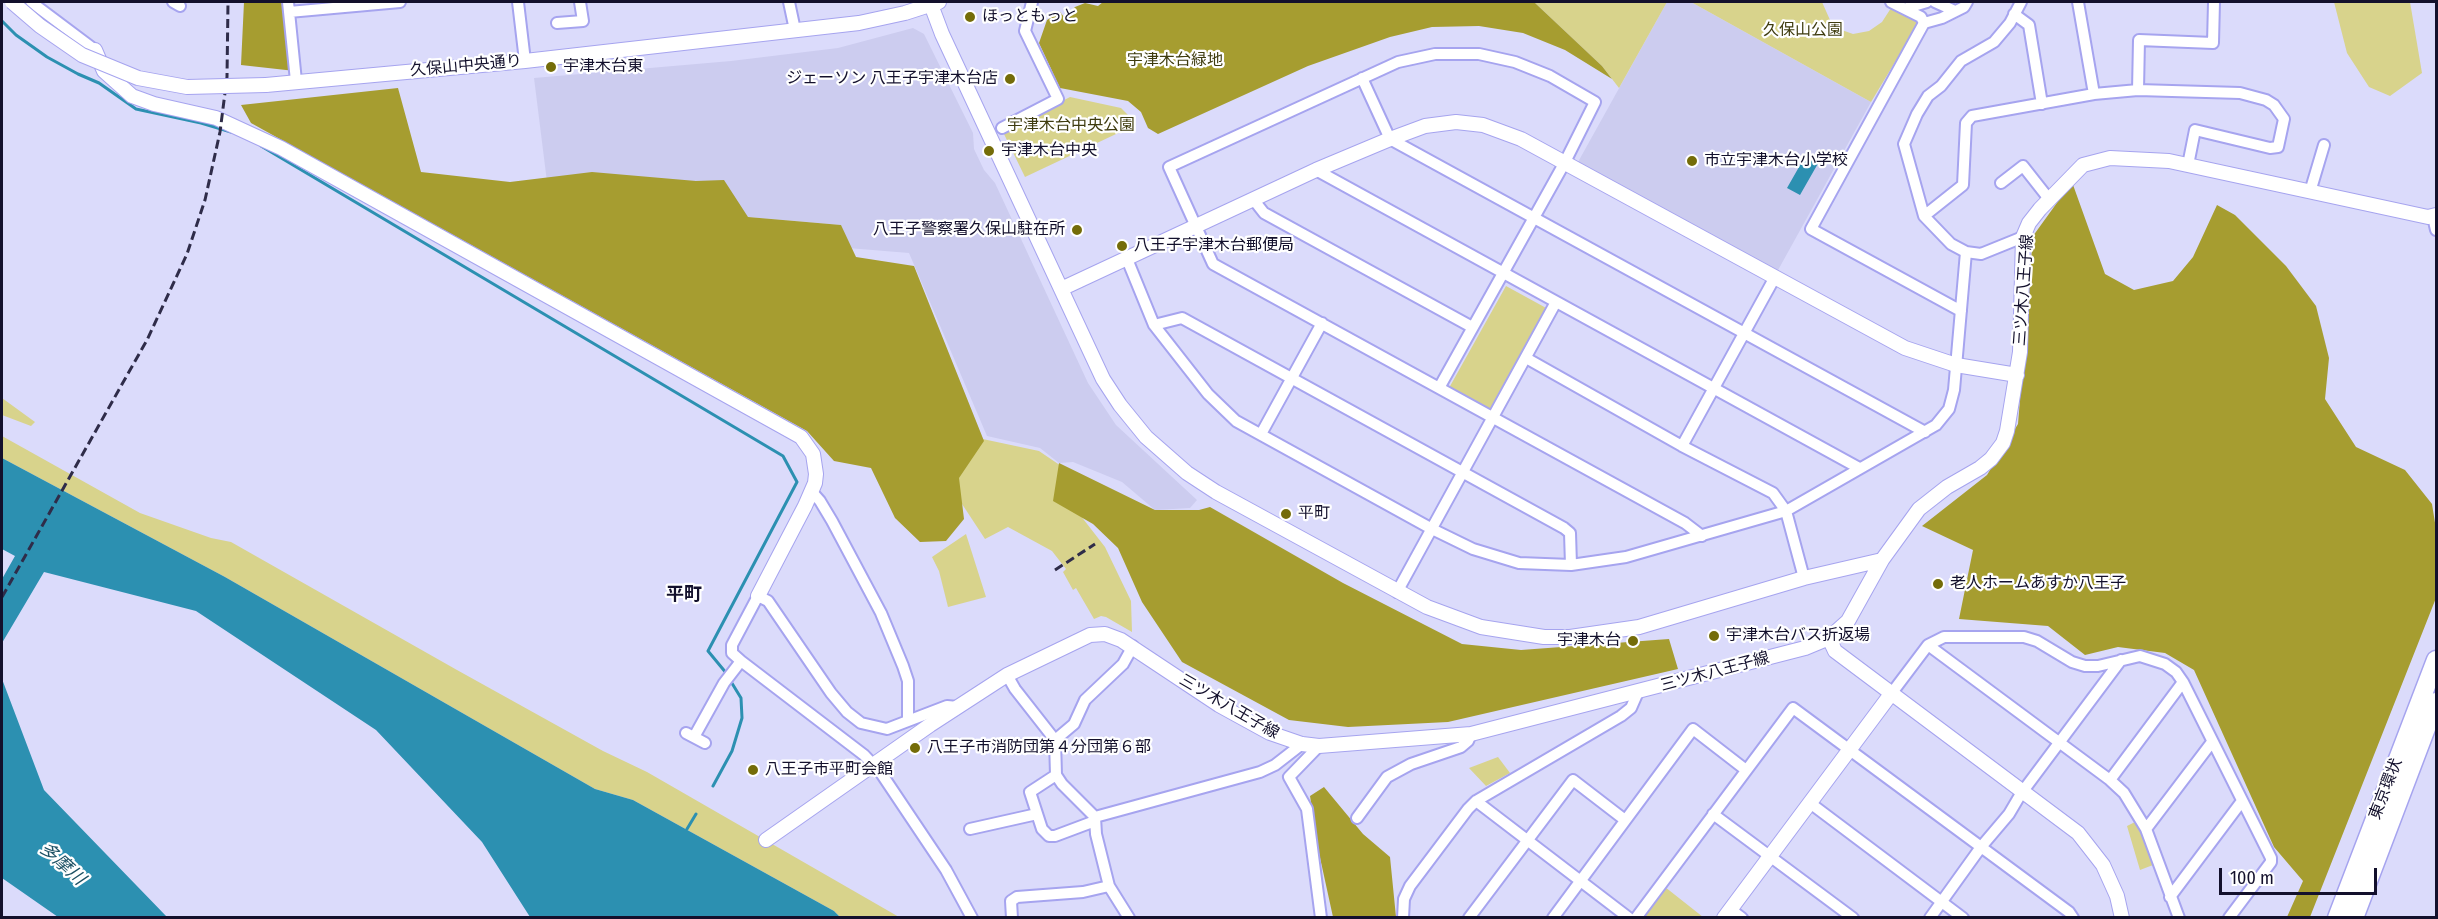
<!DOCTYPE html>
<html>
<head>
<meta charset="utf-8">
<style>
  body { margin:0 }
  #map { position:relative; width:2438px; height:919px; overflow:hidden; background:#dbdbfb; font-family:"Fira Sans Condensed",sans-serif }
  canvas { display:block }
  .frame { position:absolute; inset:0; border:3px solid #13102c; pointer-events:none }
  .scale { position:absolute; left:2219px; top:868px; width:158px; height:27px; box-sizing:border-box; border:3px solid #13102c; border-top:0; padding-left:8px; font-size:18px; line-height:21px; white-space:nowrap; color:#13102c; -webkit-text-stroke:4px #fff; paint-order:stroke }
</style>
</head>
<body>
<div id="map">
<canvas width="2438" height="919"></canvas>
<div class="frame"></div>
<div class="scale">100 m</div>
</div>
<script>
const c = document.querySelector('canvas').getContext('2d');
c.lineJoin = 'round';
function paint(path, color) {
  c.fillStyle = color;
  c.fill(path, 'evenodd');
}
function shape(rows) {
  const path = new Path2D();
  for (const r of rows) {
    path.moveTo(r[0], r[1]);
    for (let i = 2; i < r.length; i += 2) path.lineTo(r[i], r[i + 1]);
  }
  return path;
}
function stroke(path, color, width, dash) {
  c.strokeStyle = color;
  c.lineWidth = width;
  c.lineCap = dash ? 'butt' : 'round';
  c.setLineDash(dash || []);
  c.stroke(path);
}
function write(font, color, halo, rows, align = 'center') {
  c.font = font + ' "Fira Sans Condensed","Noto Sans JP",sans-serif';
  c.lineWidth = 4.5;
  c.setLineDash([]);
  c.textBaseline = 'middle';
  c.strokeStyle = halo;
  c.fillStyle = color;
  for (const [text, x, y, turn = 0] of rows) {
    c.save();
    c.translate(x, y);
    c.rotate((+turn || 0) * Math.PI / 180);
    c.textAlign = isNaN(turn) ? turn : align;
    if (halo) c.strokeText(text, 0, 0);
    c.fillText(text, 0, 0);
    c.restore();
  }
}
paint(shape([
  [1667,2,1691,2,1871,102,1777,272,1578,162],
  [913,28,924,34,973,133,974,149,984,170,995,183,1088,383,1116,425,1197,500,1190,508,1155,510,1122,482,1073,462,1059,463,1040,448,987,436,909,253,848,248,841,225,748,217,548,190,534,78,731,61,838,48]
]), '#ccccef');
paint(shape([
  [1534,2,1667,2,1619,88,1602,66],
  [1691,2,1822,2,1830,20,1839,29,1853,34,1869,31,1882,22,1893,5,1917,19,1918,24,1871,102],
  [2334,2,2410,2,2422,73,2390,96,2369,87,2347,53],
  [1070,97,1121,108,1129,116,1133,126,1025,177,1003,132],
  [1506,286,1548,309,1493,413,1449,388],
  [2,398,35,422,31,426,2,415],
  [2,436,140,513,211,538,231,542,457,670,603,751,647,772,899,917,840,917,834,911,633,800,595,789,225,577,2,458],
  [978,438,1039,451,1067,470,1070,502,1105,547,1131,601,1132,632,1106,617,1101,616,1094,619,1076,588,1073,590,1063,572,1066,569,1052,551,1008,527,985,539,943,475],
  [966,534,986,597,948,607,939,571,932,557],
  [1498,757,1510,773,1486,786,1469,768],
  [2137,821,2153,865,2140,870,2127,826],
  [1665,887,1703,917,1643,918]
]), '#d8d38c');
paint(shape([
  [244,2,285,2,295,71,241,65],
  [1103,2,1534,2,1602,66,1612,79,1565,50,1523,33,1479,26,1432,27,1390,37,1308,66,1158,134,1148,128,1141,112,1128,101,1060,88,1039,43,1047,20,1060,12,1065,18,1075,7,1085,3,1098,6],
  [398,88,421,172,510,182,592,172,696,181,724,180,748,217,841,225,856,257,914,266,984,441,959,478,964,519,946,541,920,542,895,518,871,468,834,461,807,431,251,123,241,105],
  [2072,182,2105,274,2134,290,2173,281,2193,257,2217,205,2235,215,2286,266,2316,306,2329,358,2325,399,2356,447,2405,470,2432,504,2436,529,2436,598,2310,917,2287,917,2303,881,2274,847,2194,670,2165,653,2118,647,2085,655,2048,626,1959,619,1973,550,1922,526,1987,475,2018,424,2033,236],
  [1059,463,1155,510,1199,510,1210,507,1343,583,1462,644,1521,650,1669,639,1678,669,1448,722,1348,727,1289,720,1182,662,1142,602,1118,548,1093,524,1053,501],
  [1324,787,1363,834,1390,857,1396,917,1333,917,1319,853,1310,796]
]), '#a69d30');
paint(shape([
  [1807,153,1820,160,1800,195,1787,188],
  [2,458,225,577,595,789,633,800,834,911,840,917,530,917,482,842,376,730,196,611,44,572,2,643,2,579,15,556,2,549],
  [2,679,44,790,167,917,58,917,2,878]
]), '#2c90b1');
stroke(shape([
  [2,21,16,35,47,57,78,74,99,83,136,109,201,123,231,132],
  [261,146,783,456,797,482,708,651,727,674],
  [713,786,732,751,742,718,741,698,730,680],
  [687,829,696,814]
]), '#2c90b1', 3);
const street = shape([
  [31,2,95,50],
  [173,2,180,6],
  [288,2,296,81],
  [518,2,525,61],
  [789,2,795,30],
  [1891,2,1921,17,1924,23,1942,18,1964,7,1967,2],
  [1935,2,1955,11],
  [2021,2,2010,23,1994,42,1961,61,1941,86,1928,96,1917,114,1904,144,1924,216,1951,244,1966,252,1981,254,2023,237],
  [2078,2,2094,94],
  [1907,8,1927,2],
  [289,12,400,2],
  [2014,14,2029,25,2042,104],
  [557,23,583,21,580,2],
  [1924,23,1811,229,1961,311],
  [1362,78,1390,139,1925,432],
  [2138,90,2139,40,2213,43,2214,2],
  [1002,128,1058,99,1025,31,1032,2],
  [1316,170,1859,468],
  [2001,183,2023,166,2049,199],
  [2310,192,2324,145],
  [1253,199,1264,213,1472,327],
  [1924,216,1963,185,1966,123,1972,116,2094,94,2138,90,2240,93,2266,100,2274,105,2284,119,2278,147,2270,148,2195,130,2188,165],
  [2433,217,2436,230],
  [1127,259,1154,325,1208,394,1236,421,1432,529,1473,549,1519,563,1571,565,1626,557,1786,511,1936,425,1949,409,1954,390,1966,252],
  [1154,325,1182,318,1564,528,1570,533,1571,565],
  [1526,358,1682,446,1773,493,1786,511,1804,578],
  [1439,388,1565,162,1595,102,1550,76,1515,62,1479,54,1435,54,1398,62,1169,167,1213,264,1685,523,1702,536],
  [1261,434,1322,323],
  [1682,446,1775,277],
  [812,492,820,501,832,521,881,613,903,666,908,681,908,721],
  [1397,592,1556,302],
  [1928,645,2110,780,2124,793,2146,829,2179,918],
  [1007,675,1015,689,1055,740,1056,775,1062,784,1095,817,1096,834,1109,886,1129,918],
  [1891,694,1928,645,1944,637,2024,637,2037,641,2072,662,2085,666,2098,666,2140,656,2165,664,2176,672,2183,682,2271,858,2271,862,2229,918],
  [958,707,947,706,887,729,861,723,847,712,831,693,768,601,758,596,732,645,732,653,741,661,864,755,881,773,946,870,972,918],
  [686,733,705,743],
  [694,737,724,683,741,661],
  [1055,740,1074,724,1085,700,1123,664,1133,646],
  [1319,746,1289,777,1307,809,1321,918],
  [1056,775,1030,792,1042,829,1049,836,1055,836,1095,821],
  [2110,780,2183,682],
  [2023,791,2121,660],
  [1476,801,1629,918],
  [1810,803,1963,918],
  [1713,814,1853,918],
  [1095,817,1260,772,1275,765,1302,744],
  [1357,818,1387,777,1411,764,1461,747,1468,741,1471,734],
  [970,829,1037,814],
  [2146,829,2212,742],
  [2170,897,2242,801],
  [1730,909,1742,918],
  [1012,918,1011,901,1017,897,1083,892,1109,886],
  [1403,918,1404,899,1410,886,1468,809,1476,801,1621,716,1631,708,1638,692],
  [1469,918,1573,780,1625,820],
  [1553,918,1693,729,1746,770],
  [1636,918,1793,708,2069,912,2073,918],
  [1930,918,1981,847,2009,814,2019,797]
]);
const secondary = shape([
  [930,2,942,34,1103,379,1120,405,1146,437,1187,473,1216,492,1427,607,1481,627,1544,637,1570,637,1639,627,1804,578,1882,560],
  [95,50,104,71,132,96,154,104,216,118,281,148,801,437,813,454,816,474,815,483,805,506,758,596],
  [266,85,525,61,859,23,905,13,939,2],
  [1061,289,1316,170,1390,139,1425,126,1456,122,1483,125,1521,139,1905,348,1956,365,2017,375],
  [1829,638,1835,651,2078,833,2103,865,2117,896,2122,918],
  [766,840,930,725,1007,675,1090,635,1105,634,1121,640,1219,705,1270,733,1302,744,1319,746,1471,734,1805,648,1829,638,1848,621,1882,560,1919,509,1947,487,1980,468,1991,459,2003,443,2007,431,2020,352,2023,237,2029,223,2040,209,2083,165,2110,158,2169,161,2428,217,2436,215],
  [1724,918,1891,694]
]);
const highway = shape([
  [2337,918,2436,660],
  [2354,918,2436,702]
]);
stroke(street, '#a6a4ef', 14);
stroke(secondary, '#a6a4ef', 16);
stroke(highway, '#a6a4ef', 21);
stroke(street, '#fff', 10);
stroke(secondary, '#fff', 14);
stroke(highway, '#fff', 18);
stroke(shape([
  [1055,570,1095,544],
  [2,597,147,340,187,254,205,200,220,132,227,77,228,2]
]), '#2f2c49', 3, [9, 4.5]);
const secondaryBridge = shape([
  [12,2,40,26,82,55,138,78,187,87,266,85]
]);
stroke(secondaryBridge, '#a6a4ef', 16, []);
stroke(secondaryBridge, '#fff', 14);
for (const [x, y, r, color] of [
  [970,17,6,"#746c09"],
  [551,67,6,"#746c09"],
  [1010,79,6,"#746c09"],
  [989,151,6,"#746c09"],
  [1692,161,6,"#746c09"],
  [1077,230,6,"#746c09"],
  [1122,246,6,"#746c09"],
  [1286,514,6,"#746c09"],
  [1938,584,6,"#746c09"],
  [1714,636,6,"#746c09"],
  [1633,641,6,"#746c09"],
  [915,748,6,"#746c09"],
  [753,770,6,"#746c09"]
]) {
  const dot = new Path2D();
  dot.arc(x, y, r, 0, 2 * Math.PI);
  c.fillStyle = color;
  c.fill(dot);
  stroke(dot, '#fff', 2);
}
write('16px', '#13102c', '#fff', [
  ["ほっともっと",982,17],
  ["宇津木台東",563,67],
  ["ジェーソン 八王子宇津木台店",998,79,"right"],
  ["宇津木台中央",1001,151],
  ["市立宇津木台小学校",1704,161],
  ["八王子警察署久保山駐在所",1065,230,"right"],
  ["八王子宇津木台郵便局",1134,246],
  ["平町",1298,514],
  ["老人ホームあすか八王子",1950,584],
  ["宇津木台バス折返場",1726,636],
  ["宇津木台",1621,641,"right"],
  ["八王子市消防団第４分団第６部",927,748],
  ["八王子市平町会館",765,770]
], 'left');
write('16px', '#3f3c0f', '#fff', [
  ["久保山公園",1803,31],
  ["宇津木台緑地",1175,61],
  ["宇津木台中央公園",1071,126]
]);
write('16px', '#13102c', '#fff', [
  ["久保山中央通り",466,66,-5],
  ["三ツ木八王子線",2024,290,-86],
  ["三ツ木八王子線",1715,672,-15],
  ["三ツ木八王子線",1229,707,30],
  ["東京環状",2386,789,-69]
]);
write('bold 18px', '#13102c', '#fff', [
  ["平町",684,595]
]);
write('italic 18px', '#1e5265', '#fff', [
  ["多摩川",62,864,42]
]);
</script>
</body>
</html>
